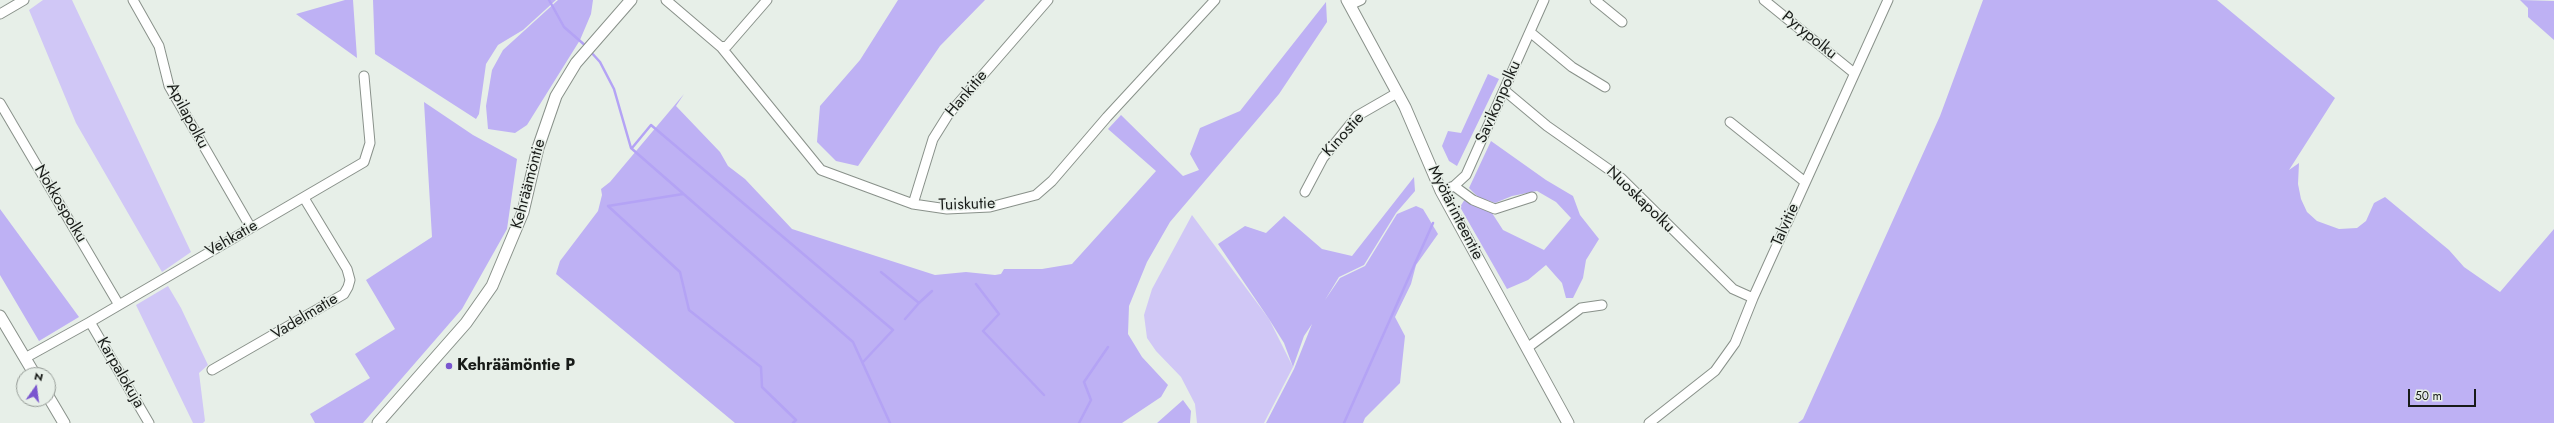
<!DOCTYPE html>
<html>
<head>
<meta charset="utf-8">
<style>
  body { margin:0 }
  #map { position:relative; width:2554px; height:423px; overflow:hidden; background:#e7efe8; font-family:Jost,sans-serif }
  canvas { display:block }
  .north { position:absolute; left:16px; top:367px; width:40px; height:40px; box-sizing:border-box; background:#e7efe8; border:1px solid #949a95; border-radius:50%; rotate:14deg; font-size:11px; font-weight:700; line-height:16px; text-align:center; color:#181b18 }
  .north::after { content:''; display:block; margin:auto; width:14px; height:18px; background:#7955cf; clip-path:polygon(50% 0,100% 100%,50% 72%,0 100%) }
  .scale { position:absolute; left:2408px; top:389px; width:68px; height:18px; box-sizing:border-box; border:2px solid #181b18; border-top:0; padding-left:5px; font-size:12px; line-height:14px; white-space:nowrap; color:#181b18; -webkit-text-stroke:3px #e7efe8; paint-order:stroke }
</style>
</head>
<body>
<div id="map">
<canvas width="2554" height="423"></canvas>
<div class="north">N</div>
<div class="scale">50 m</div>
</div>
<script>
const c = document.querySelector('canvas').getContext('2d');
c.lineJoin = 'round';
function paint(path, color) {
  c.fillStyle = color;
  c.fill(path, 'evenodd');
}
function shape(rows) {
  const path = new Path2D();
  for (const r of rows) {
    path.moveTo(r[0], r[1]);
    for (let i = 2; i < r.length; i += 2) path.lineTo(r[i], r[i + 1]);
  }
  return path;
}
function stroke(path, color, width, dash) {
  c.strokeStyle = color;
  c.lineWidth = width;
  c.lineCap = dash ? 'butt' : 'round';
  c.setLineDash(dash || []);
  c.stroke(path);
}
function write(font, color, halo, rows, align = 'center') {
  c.font = font + ' Jost,sans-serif';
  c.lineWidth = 3;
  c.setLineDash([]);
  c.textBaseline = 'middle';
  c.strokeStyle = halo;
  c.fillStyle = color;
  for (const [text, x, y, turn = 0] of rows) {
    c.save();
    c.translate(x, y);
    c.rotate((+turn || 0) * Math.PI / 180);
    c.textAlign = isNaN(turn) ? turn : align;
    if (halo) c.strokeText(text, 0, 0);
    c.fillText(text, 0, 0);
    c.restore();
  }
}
paint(shape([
  [43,0,72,0,191,252,162,272,76,123,29,10],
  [1192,215,1269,319,1293,367,1264,423,1197,423,1195,404,1181,377,1156,351,1147,338,1144,315,1152,289],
  [168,286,181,308,208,365,199,373,205,421,203,423,193,423,136,305]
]), '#d0c7f6');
paint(shape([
  [345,0,353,0,357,58,296,14],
  [373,0,556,0,523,30,498,45,486,64,479,114,476,119,375,54],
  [558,0,593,0,591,14,580,40,527,125,515,133,488,129,486,106,492,70,503,50],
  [898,0,985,0,940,46,858,166,836,161,817,142,820,106,860,60],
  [1983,0,2217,0,2335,98,2289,170,2299,163,2298,184,2301,199,2307,212,2317,221,2339,229,2357,228,2366,221,2374,203,2385,197,2449,250,2464,267,2500,292,2554,229,2554,423,1798,423,1803,419,1940,116],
  [2520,0,2554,1,2554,40,2528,17,2528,8],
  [1326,2,1327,22,1279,94,1170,222,1147,262,1129,306,1128,334,1142,357,1168,385,1161,397,1122,423,735,423,556,274,560,261,598,211,602,195,601,189,610,182,684,94,676,106,720,152,728,166,745,179,792,229,935,275,966,272,995,275,1001,274,1004,269,1042,269,1072,264,1156,171,1108,129,1121,115,1183,176,1199,170,1190,154,1200,128,1240,111],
  [1488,74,1499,79,1457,166,1449,161,1442,146,1448,131,1461,133],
  [424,102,473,135,517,159,507,229,462,309,363,423,315,423,310,414,370,378,355,354,395,329,366,280,432,237],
  [1491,141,1546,180,1573,196,1580,215,1599,239,1586,260,1583,278,1573,298,1566,298,1562,283,1546,265,1528,280,1507,289,1460,207,1465,199,1492,213,1503,230,1544,250,1571,218,1556,202,1537,191,1512,196,1495,203,1478,197,1469,188],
  [1414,177,1415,191,1396,213,1364,265,1339,277,1325,300,1340,278,1365,266,1397,214,1416,206,1423,209,1438,234,1416,265,1411,284,1395,317,1405,336,1400,383,1365,418,1363,423,1266,423,1294,369,1312,324,1304,336,1293,367,1284,343,1269,319,1218,244,1245,226,1266,233,1284,216,1322,249,1352,256],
  [0,209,79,317,39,341,0,275],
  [1183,400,1191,411,1190,423,1157,423]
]), '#beb1f4');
stroke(shape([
  [549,0,564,27,587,47],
  [590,51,600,62,614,89,631,148,853,342,890,423],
  [632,148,651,125,893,330,863,362],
  [683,194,608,206,680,272,689,310,761,367,762,387,796,420,793,423],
  [881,272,919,303,932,291],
  [976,284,999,314,983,331,1044,395],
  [905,319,919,303],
  [1079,423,1091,400,1084,382,1108,347],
  [1344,423,1433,223]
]), '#b4a3f5', 2.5);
const minor = shape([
  [133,0,159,46,169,86,251,228],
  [666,0,721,47,821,170,913,204,947,209,990,207,1036,195,1052,181,1107,117,1215,0],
  [1595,0,1622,22],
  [1764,0,1854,73],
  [1350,5,1361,0],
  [0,14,24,0],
  [1530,32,1572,67,1605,87],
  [721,47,727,46,767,0],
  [1504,90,1547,126,1621,178,1733,289,1753,298],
  [0,103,119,305],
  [1730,122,1805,182],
  [1454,186,1473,200,1495,209,1532,197],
  [1441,191,1454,186,1466,175,1544,0],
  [1305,192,1323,158,1357,116,1397,93],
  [913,204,933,139,948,115,1048,0],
  [90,322,149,423],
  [1527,348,1581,308,1602,305],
  [25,358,90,322,364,162,370,143,364,76],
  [212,370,344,294,348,287,350,280,347,269,304,198],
  [1649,423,1715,371,1735,343,1753,298,1888,0]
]);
const tertiary = shape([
  [1347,0,1405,107,1441,191,1568,423],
  [0,316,35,375],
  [48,396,64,423],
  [378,423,466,323,492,286,523,212,538,148,556,96,576,63,631,0]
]);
stroke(minor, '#89918a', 11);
stroke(tertiary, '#89918a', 13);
stroke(minor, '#fff', 9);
stroke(tertiary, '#fff', 11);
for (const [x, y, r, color] of [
  [449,366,4,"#7955cf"]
]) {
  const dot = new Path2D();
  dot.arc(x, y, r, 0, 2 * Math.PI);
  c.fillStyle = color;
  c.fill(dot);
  stroke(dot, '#e7efe8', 1.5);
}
write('16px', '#181b18', '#e7efe8', [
  ["Pyrypolku",1809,36,39],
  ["Hankitie",967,94,-50],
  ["Savikonpolku",1499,102,-66],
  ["Apilapolku",187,116,62],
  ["Kinostie",1344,135,-48],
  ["Kehräämöntie",529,184,-75],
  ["Nuoskapolku",1640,200,44],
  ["Nokkospolku",60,204,59],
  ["Tuiskutie",967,205,-2],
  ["Myötärinteentie",1455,213,63],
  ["Talvitie",1786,225,-66],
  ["Vehkatie",232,239,-30],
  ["Vadelmatie",305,317,-31],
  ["Karpalokuja",120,373,60]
]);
write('bold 16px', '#181b18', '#e7efe8', [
  ["Kehräämöntie P",457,366]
], 'left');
</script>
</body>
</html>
